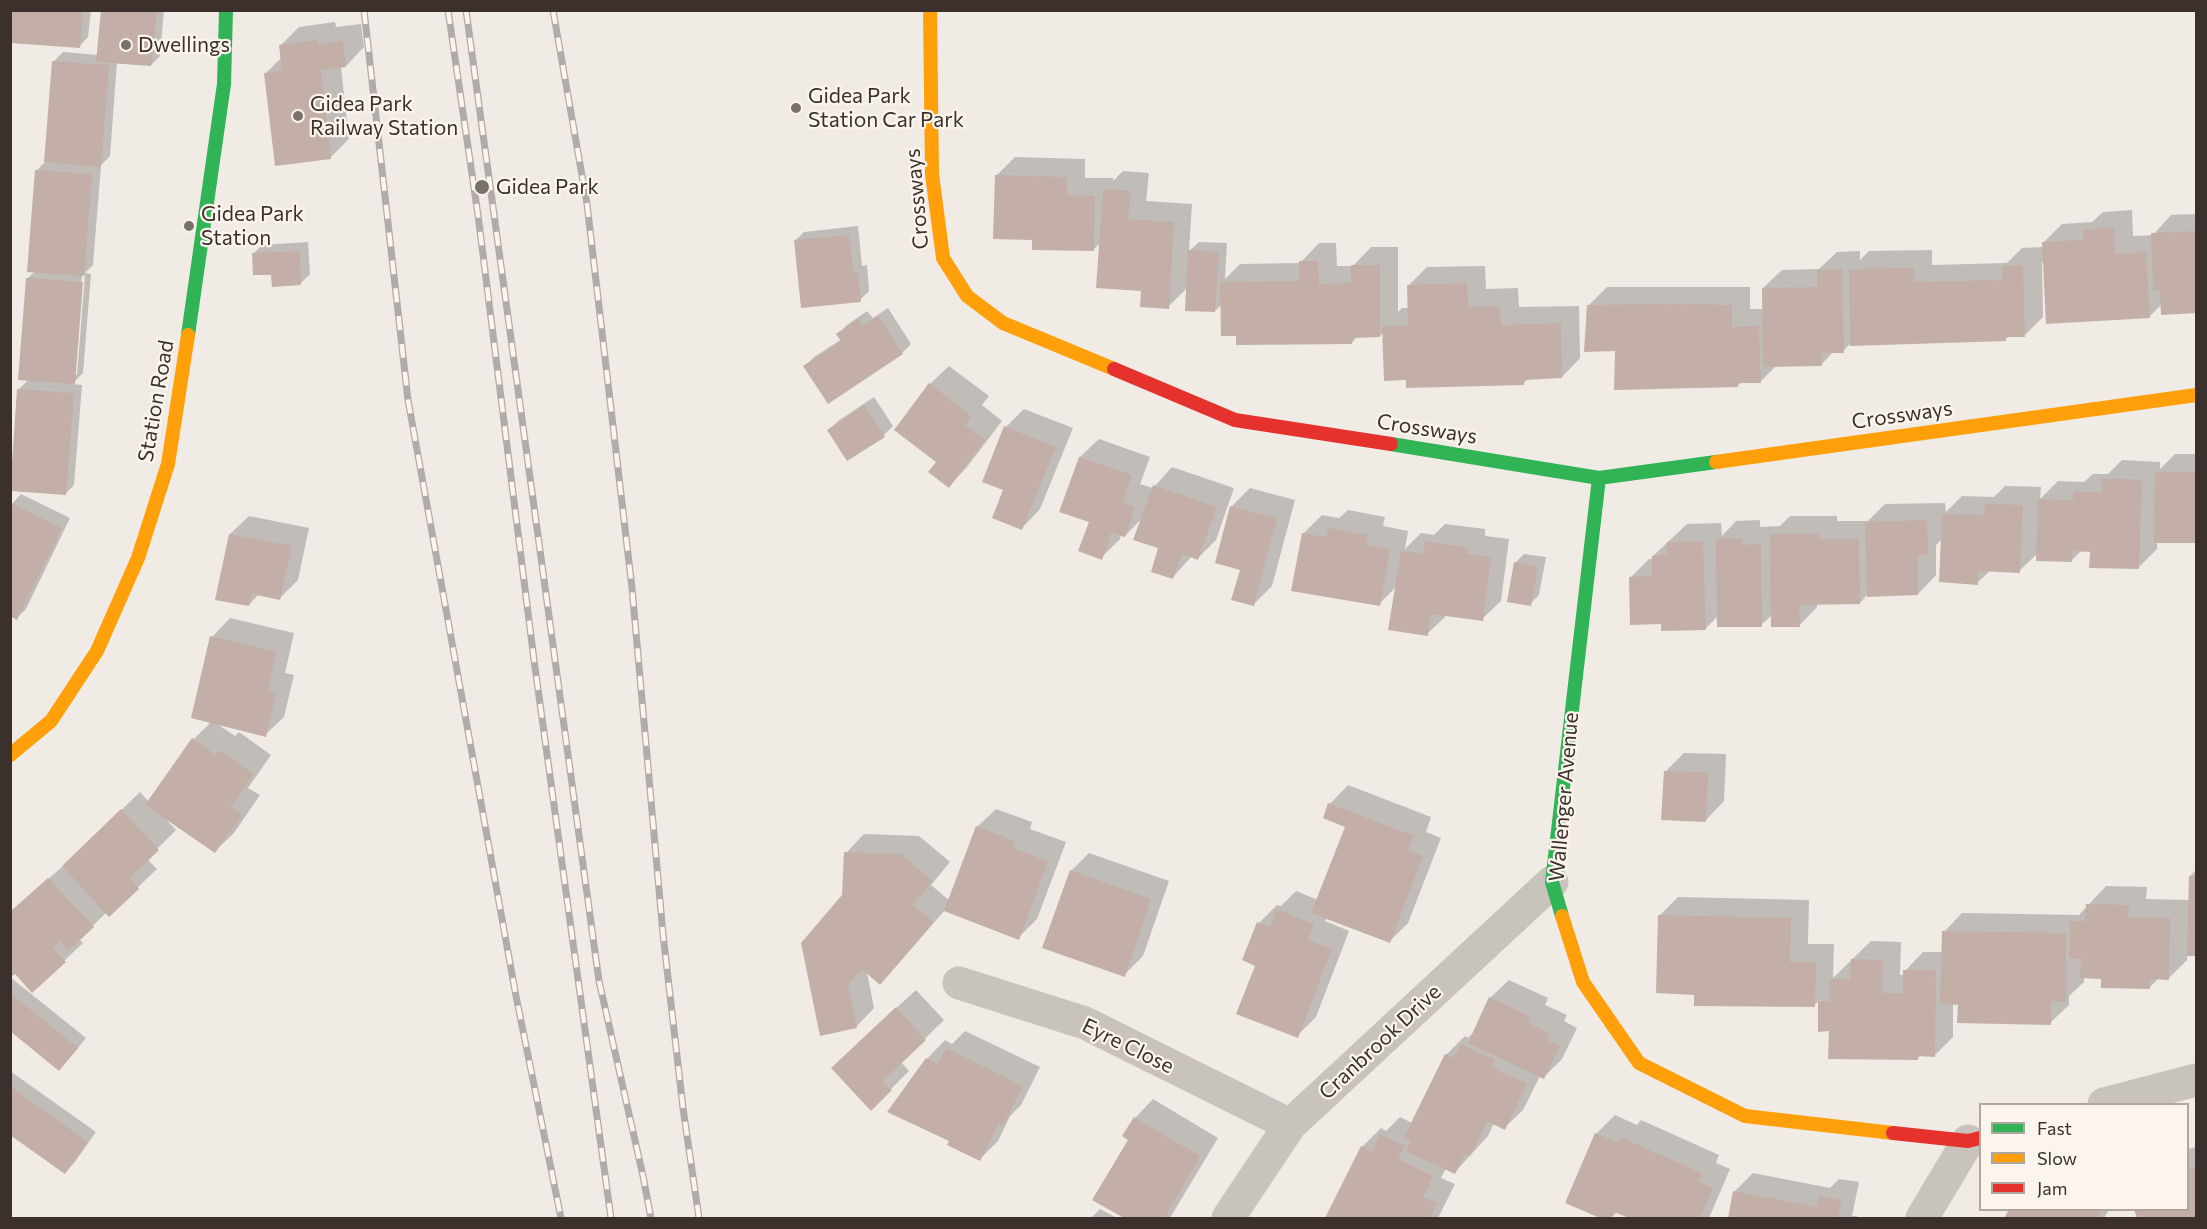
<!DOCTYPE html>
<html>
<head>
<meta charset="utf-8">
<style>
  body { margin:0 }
  #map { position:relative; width:2207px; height:1229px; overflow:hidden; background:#f0ebe5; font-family:Commissioner,sans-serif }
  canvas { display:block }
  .frame { position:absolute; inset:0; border:12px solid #3b302b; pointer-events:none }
  .legend { position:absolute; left:1979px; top:1103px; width:210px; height:108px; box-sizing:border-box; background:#fbf5ee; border:2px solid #aea6a0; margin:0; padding:8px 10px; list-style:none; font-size:18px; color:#3b302b }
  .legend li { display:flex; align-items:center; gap:12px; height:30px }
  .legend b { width:30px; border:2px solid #aea6a0 }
</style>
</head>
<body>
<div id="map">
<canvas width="2207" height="1229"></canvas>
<div class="frame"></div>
<ul class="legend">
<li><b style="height:8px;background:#30b455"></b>Fast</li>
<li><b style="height:8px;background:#ff9f0a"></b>Slow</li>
<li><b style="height:8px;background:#e5322d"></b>Jam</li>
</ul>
</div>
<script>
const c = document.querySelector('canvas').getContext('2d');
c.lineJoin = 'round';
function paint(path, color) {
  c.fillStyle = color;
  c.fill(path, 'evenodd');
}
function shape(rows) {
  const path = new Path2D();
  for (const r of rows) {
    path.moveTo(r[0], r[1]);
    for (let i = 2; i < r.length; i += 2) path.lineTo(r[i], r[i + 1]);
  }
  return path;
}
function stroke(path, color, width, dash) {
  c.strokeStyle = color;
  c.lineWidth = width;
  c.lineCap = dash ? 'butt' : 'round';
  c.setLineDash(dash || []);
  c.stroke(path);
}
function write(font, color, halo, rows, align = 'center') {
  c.font = font + ' Commissioner,sans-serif';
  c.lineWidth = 4.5;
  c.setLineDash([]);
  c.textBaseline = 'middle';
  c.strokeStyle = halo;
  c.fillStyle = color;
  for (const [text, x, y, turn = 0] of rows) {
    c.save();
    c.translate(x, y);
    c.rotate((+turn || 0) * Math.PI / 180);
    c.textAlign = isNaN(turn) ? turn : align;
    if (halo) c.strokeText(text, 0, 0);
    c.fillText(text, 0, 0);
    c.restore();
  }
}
paint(shape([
  [10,10,91,10,88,37,79,47],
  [102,10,164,10,160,56,151,65,117,62,110,156,101,165,93,265,85,273,91,274,83,373,72,384,82,385,74,485,65,494,18,390,29,379,27,279,35,271,37,170,46,161,54,61,63,52,98,55],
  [82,275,85,275,77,375,74,375],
  [335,22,336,27,361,24,364,47,346,66,341,67,349,139,330,158,266,73,282,57,281,45,299,27],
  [1015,157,1085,159,1085,178,1113,178,1113,181,1123,171,1149,173,1146,201,1192,204,1189,251,1199,242,1227,243,1225,279,1240,264,1300,263,1319,243,1336,243,1337,266,1353,266,1371,247,1398,247,1398,312,1402,308,1409,308,1408,286,1427,267,1485,266,1486,289,1518,288,1519,307,1579,306,1580,358,1562,377,1529,378,1523,384,1408,379,1384,332,1380,336,1358,336,1352,342,1237,334,1222,304,1215,311,1187,288,1168,307,1142,289,1101,242,1093,250,1034,239,996,176],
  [2132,210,2133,236,2153,235,2171,215,2196,214,2196,312,2162,314,2162,304,2149,317,2042,262,2043,317,2024,336,2009,336,2006,339,1850,344,1843,351,1834,351,1822,364,1777,365,1760,382,1742,382,1737,386,1616,350,1589,305,1607,287,1750,287,1750,309,1764,309,1763,288,1782,270,1819,269,1837,252,1860,251,1860,260,1869,251,1932,250,1932,265,2007,263,2022,248,2043,247,2043,243,2062,224,2092,222,2103,212],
  [858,226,862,266,867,265,869,291,860,300,795,241,804,232],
  [308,242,310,274,301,283,272,273,253,254,262,245],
  [888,308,911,344,902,353,829,402,805,366,814,357,842,339,838,334,847,325,867,311,873,318],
  [949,366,989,396,982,405,1002,421,967,467,949,486,938,462,930,384],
  [874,397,893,426,884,435,848,459,829,430,838,421],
  [1024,409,1073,428,1040,509,1022,528,1005,489,1006,427],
  [1099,439,1150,457,1140,484,1153,488,1172,467,1234,488,1216,540,1198,558,1192,556,1173,577,1160,548,1143,517,1125,536,1121,535,1120,539,1101,558,1091,521,1080,457],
  [2175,454,2196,454,2196,547,2196,542,2157,542,2157,549,2138,568,2091,551,2082,550,2072,560,2038,553,2019,571,1991,570,1977,583,1942,539,1936,545,1936,575,1918,594,1867,595,1860,603,1817,603,1817,607,1799,626,1773,614,1761,625,1719,615,1706,628,1662,622,1630,578,1649,559,1653,559,1653,556,1687,524,1721,523,1722,536,1736,521,1760,520,1760,527,1780,526,1790,516,1837,516,1837,521,1868,521,1885,504,1945,503,1946,512,1962,496,1994,497,2005,486,2041,487,2040,499,2058,481,2084,482,2093,474,2108,474,2122,460,2160,462,2160,469],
  [1250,488,1295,500,1272,586,1254,604,1241,569,1231,507],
  [21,494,70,518,26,609,17,618,10,506],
  [1348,510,1385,517,1383,526,1408,531,1405,549,1421,533,1434,535,1445,524,1485,529,1485,536,1509,539,1501,601,1482,619,1446,616,1427,634,1396,587,1379,604,1303,534,1322,515,1339,518],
  [249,516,309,528,298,580,280,598,259,594,249,605,230,534],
  [1524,554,1546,557,1539,595,1530,604,1515,563],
  [230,618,294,633,285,673,294,675,284,717,265,735,216,723,235,736,239,732,271,755,248,788,260,795,234,833,215,851,165,818,176,830,147,859,157,869,109,915,107,912,79,939,83,943,64,961,15,972,10,912,69,861,140,792,149,802,194,739,211,722,212,637],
  [1684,753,1726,754,1724,801,1706,820,1666,771],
  [1348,785,1431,817,1426,832,1441,838,1408,923,1390,941,1327,918,1325,921,1349,931,1316,1017,1297,1036,1256,965,1259,923,1277,905,1281,906,1296,891,1318,900,1347,826,1330,804],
  [996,809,1032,822,1030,829,1066,842,1037,919,1018,938,945,910,898,964,880,983,867,972,874,1008,856,1027,821,1034,844,896,846,853,864,834,919,836,950,862,931,885,950,901,977,827],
  [1089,853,1169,881,1143,956,1124,975,1071,871],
  [2196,870,2196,955,2187,955,2187,960,2169,978,2159,978,2149,988,2103,978,2084,977,2084,982,2069,996,2069,1005,2050,1023,1953,1003,1953,1037,1935,1055,1921,1055,1918,1058,1831,1030,1819,1030,1820,1000,1814,1005,1696,993,1659,916,1678,897,1809,900,1808,944,1834,944,1833,978,1871,941,1901,942,1900,975,1904,975,1905,971,1923,952,1943,952,1944,932,1962,913,2079,915,2106,886,2147,887,2146,899,2190,900,2190,876],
  [10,977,86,1038,68,1060,10,1029],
  [1509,980,1548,998,1545,1005,1567,1015,1564,1021,1577,1028,1562,1059,1544,1077,1540,1076,1523,1110,1504,1128,1494,1123,1488,1136,1455,1172,1446,1168,1441,1178,1455,1184,1438,1218,1327,1218,1362,1147,1381,1128,1386,1131,1400,1117,1412,1123,1446,1055,1465,1036,1468,1038,1474,1032,1490,998],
  [916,990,944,1020,901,1062,909,1071,891,1089,851,1050],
  [965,1031,1040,1067,1021,1105,1010,1116,998,1141,979,1160,951,1141,927,1059,945,1040,952,1044],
  [10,1071,96,1132,74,1163,65,1172,10,1133],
  [1153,1099,1218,1138,1170,1218,1127,1218,1094,1199,1130,1139,1135,1118],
  [1615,1115,1637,1125,1641,1120,1719,1155,1716,1163,1730,1169,1709,1218,1633,1218,1617,1212,1611,1218,1604,1218,1567,1202,1596,1134],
  [2196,1147,2196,1218,2138,1218,2136,1210,2188,1210,2188,1149],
  [1753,1173,1830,1188,1839,1179,1859,1182,1852,1216,1857,1216,1857,1218,1729,1218,1735,1191],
  [1100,1209,1117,1218,1091,1218],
  [2011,1210,2109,1210,2104,1218,2005,1218]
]), '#0003');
paint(shape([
  [10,10,83,12,80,48,10,43],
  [101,10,157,10,151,66,96,62],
  [317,40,318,44,343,41,346,67,321,70,331,159,275,166,264,73,282,71,279,45],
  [52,61,109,65,101,167,44,162],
  [35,170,92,174,84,276,27,272],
  [995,175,1067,177,1067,195,1095,196,1094,251,1032,250,1032,240,993,239],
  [1103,189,1131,191,1128,219,1174,222,1169,309,1140,307,1141,291,1096,288],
  [2114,227,2115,254,2146,252,2150,318,2046,324,2042,242,2083,240,2083,230],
  [2196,231,2196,313,2161,315,2160,290,2153,290,2151,233],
  [849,235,854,274,858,273,861,302,801,308,794,240],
  [1188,250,1219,252,1215,312,1185,311],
  [300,251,301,285,272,287,271,275,253,275,252,253],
  [1299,261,1318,261,1319,284,1351,283,1351,265,1380,265,1380,337,1353,338,1352,344,1236,345,1236,336,1221,336,1220,282,1299,281],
  [2023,265,2025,337,2006,337,2006,341,1850,346,1849,269,1914,268,1914,282,2002,280,2002,266],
  [1842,269,1844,353,1822,353,1822,366,1763,367,1762,288,1817,287,1817,270],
  [26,278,83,282,75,384,18,380],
  [1467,283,1468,307,1500,306,1501,325,1561,323,1562,378,1524,380,1524,385,1406,388,1406,380,1384,381,1382,326,1408,326,1407,285],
  [1679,304,1732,305,1732,327,1759,326,1761,383,1738,383,1738,387,1614,390,1615,351,1584,352,1587,305],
  [878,316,903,354,828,404,803,366,841,341,836,334,858,319,863,326],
  [929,383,971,416,965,425,985,440,949,488,928,472,936,462,894,430],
  [17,389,74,393,66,495,10,491],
  [864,405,885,437,847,461,827,430],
  [1004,426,1056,447,1022,530,992,518,1003,490,982,482],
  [1079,457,1132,475,1123,502,1135,507,1125,537,1111,533,1102,560,1078,551,1089,522,1059,512],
  [2155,472,2196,472,2196,543,2154,543],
  [2102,478,2142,480,2139,569,2089,568,2090,552,2072,551,2072,562,2036,561,2038,499,2073,500,2073,491,2101,493],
  [1153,485,1217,507,1198,560,1182,554,1173,579,1151,572,1158,548,1133,540],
  [10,503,62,528,17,620,10,616],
  [1985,504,2023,505,2020,573,1978,571,1978,585,1939,582,1942,514,1984,515],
  [1230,506,1277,518,1254,606,1231,600,1240,570,1215,563],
  [1927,520,1928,555,1918,555,1918,595,1867,597,1865,522],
  [1328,528,1368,535,1366,545,1390,549,1380,606,1291,591,1302,533,1326,537],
  [229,534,292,546,280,600,252,594,249,606,215,600],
  [1770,534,1820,534,1819,539,1859,539,1860,604,1799,605,1800,627,1771,627],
  [1742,538,1742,545,1761,544,1762,627,1717,627,1716,539],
  [1425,541,1468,548,1467,554,1491,557,1483,621,1431,614,1428,636,1388,630,1401,551,1423,554],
  [1703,541,1706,630,1661,631,1661,624,1630,625,1629,577,1652,576,1652,556,1667,555,1667,542],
  [1514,562,1538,566,1531,606,1507,602],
  [210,636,276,652,268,691,276,694,266,737,191,718],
  [192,738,216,755,219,750,254,774,231,807,242,815,215,853,145,805],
  [1664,771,1708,772,1706,822,1661,820],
  [1328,803,1414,836,1408,851,1423,856,1390,943,1311,913,1345,827,1323,818],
  [121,809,159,850,130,878,139,889,109,917,62,866],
  [976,826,1015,841,1012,848,1048,861,1019,940,944,911],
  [844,852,901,854,932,881,913,905,934,922,880,985,862,969,848,985,857,1028,820,1036,801,943,842,895],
  [1070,870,1151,899,1125,977,1042,948],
  [2189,876,2196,876,2196,956,2187,956],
  [48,878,94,927,68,951,60,941,53,948,66,962,32,993,15,974,10,978,10,912],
  [2086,904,2129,905,2128,917,2170,918,2169,980,2150,979,2150,989,2101,988,2101,979,2080,978,2081,959,2069,958,2070,921,2085,921],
  [1276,909,1314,924,1308,940,1332,949,1298,1038,1236,1014,1255,966,1242,960,1257,922,1270,927],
  [1658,915,1791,918,1790,962,1816,962,1815,1007,1694,1006,1694,995,1656,993],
  [1942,931,2066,933,2066,1002,2051,1001,2051,1025,1957,1023,1958,1005,1940,1004],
  [1851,959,1883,960,1882,993,1903,993,1903,970,1936,970,1935,1057,1918,1056,1918,1060,1828,1059,1829,1031,1818,1032,1818,1001,1830,1002,1830,979,1850,979],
  [10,993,78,1048,59,1071,10,1031],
  [1489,997,1531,1017,1528,1023,1550,1034,1546,1040,1560,1046,1544,1079,1468,1043],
  [896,1007,926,1040,883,1081,892,1090,871,1111,831,1068],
  [1461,1044,1495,1060,1492,1067,1527,1084,1505,1130,1487,1121,1470,1156,1465,1154,1455,1174,1406,1151,1411,1141,1404,1137,1445,1054,1453,1058],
  [946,1048,1023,1086,1003,1126,999,1123,980,1161,947,1145,949,1141,887,1112,926,1058,938,1064],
  [10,1086,88,1142,65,1174,10,1135],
  [1134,1117,1200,1156,1165,1218,1124,1218,1092,1200,1128,1140,1122,1136],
  [1595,1133,1618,1143,1622,1138,1702,1173,1698,1181,1713,1188,1700,1218,1629,1218,1614,1212,1611,1218,1600,1218,1565,1203],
  [1380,1134,1405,1146,1398,1159,1433,1176,1423,1197,1437,1203,1430,1218,1325,1218,1361,1146,1372,1152],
  [2188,1159,2190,1168,2196,1166,2196,1218,2137,1218,2134,1210,2188,1210],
  [1733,1191,1817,1207,1819,1196,1842,1200,1838,1218,1728,1218],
  [2009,1210,2103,1210,2097,1218,2004,1218]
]), '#c3afa7');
stroke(shape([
  [959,983,1085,1023,1290,1125],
  [2104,1104,2196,1080],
  [1228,1218,1290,1125,1552,882],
  [1922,1218,1968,1141]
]), '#c9c3be', 33);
stroke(shape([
  [188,335,224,84,226,10],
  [1391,444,1599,478,1716,462],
  [1562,916,1552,882,1599,478]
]), '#30b455', 14);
stroke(shape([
  [930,10,932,174,943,258,967,296,1003,323,1114,369],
  [1716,462,2196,395],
  [10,755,51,721,97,651,138,558,168,464,188,335],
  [1562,916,1583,982,1639,1063,1745,1116,1893,1133]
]), '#ff9f0a', 14);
stroke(shape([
  [1114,369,1235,420,1391,444],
  [1893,1133,1968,1141,1980,1138]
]), '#e5322d', 14);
const rail = shape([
  [364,10,408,400,516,996,561,1218],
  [448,10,478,215,534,660,611,1218],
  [466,10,599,981,643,1176,651,1218],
  [553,10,587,204,632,588,663,934,683,1108,699,1218]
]);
stroke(rail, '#b1aca8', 7);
stroke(rail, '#fbf5ee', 4.5, [14]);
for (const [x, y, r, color] of [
  [126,45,6,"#7a716c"],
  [796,108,6,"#7a716c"],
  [298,116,6,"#7a716c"],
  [482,187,8,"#7a716c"],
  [189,226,6,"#7a716c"]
]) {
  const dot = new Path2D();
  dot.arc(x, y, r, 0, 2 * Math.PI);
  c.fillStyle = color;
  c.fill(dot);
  stroke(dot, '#fbf5ee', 2);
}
write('21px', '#3b302b', '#fbf5ee', [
  ["Dwellings",138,45],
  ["Gidea Park",808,96],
  ["Station Car Park",808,120],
  ["Gidea Park",310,104],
  ["Railway Station",310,128],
  ["Gidea Park",496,187],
  ["Gidea Park",201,214],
  ["Station",201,238]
], 'left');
write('21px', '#3b302b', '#fbf5ee', [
  ["Crossways",917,199,-95],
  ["Station Road",156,401,-80],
  ["Crossways",1902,415,-8],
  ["Crossways",1427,429,9],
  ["Wallenger Avenue",1564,797,-85],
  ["Cranbrook Drive",1380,1042,-43],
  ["Eyre Close",1128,1046,26]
]);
</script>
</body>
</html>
